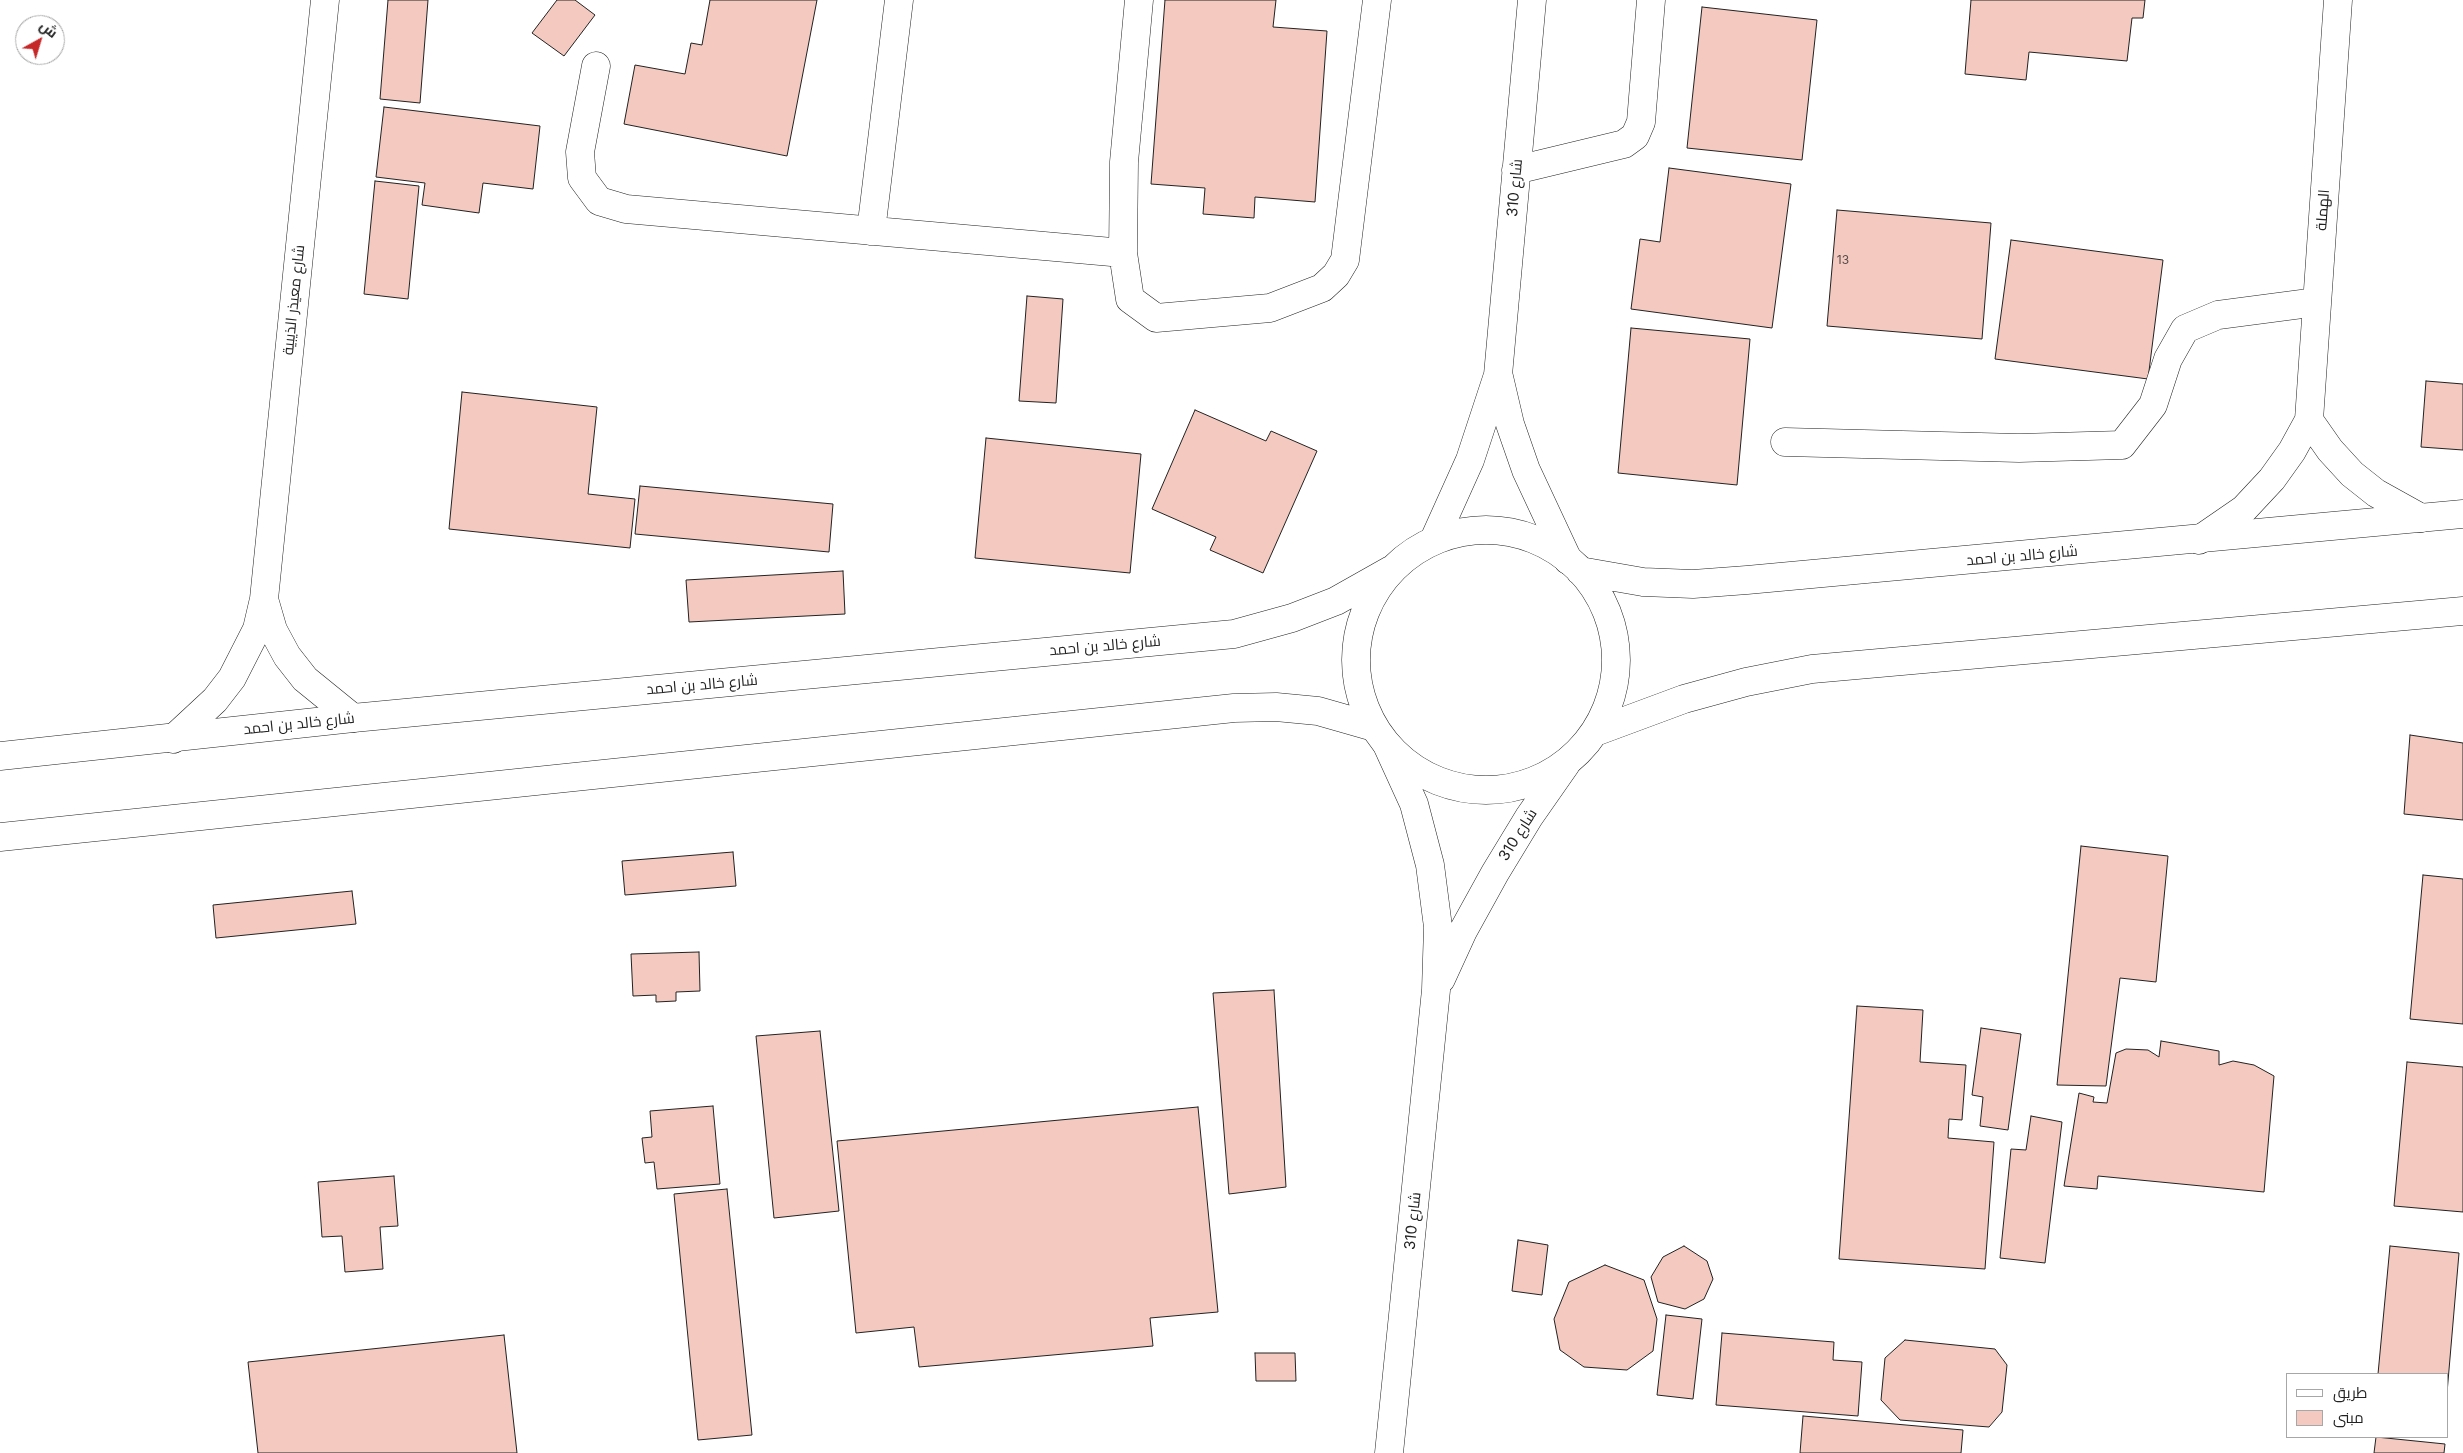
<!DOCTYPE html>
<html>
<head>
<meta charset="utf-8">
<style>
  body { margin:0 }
  #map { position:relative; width:2463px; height:1453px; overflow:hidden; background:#fff; font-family:Inter,Cairo,sans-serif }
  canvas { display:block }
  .legend { position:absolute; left:2286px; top:1373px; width:162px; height:65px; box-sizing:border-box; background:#fff; border:1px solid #a7a7a7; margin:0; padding:6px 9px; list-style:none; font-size:15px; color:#222 }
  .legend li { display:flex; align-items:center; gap:10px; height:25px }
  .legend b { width:25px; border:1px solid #a7a7a7 }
  .north { position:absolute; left:15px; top:15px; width:50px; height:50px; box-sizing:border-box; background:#fff; border:1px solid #a7a7a7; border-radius:50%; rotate:39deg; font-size:14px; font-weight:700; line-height:20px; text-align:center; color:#222 }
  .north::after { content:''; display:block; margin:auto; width:18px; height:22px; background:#c62828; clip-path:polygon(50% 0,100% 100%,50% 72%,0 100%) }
</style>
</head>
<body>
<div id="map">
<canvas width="2463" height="1453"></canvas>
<ul class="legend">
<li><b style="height:6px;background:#fff"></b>طريق</li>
<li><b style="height:14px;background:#f3c9c0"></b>مبنى</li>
</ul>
<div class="north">ش</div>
</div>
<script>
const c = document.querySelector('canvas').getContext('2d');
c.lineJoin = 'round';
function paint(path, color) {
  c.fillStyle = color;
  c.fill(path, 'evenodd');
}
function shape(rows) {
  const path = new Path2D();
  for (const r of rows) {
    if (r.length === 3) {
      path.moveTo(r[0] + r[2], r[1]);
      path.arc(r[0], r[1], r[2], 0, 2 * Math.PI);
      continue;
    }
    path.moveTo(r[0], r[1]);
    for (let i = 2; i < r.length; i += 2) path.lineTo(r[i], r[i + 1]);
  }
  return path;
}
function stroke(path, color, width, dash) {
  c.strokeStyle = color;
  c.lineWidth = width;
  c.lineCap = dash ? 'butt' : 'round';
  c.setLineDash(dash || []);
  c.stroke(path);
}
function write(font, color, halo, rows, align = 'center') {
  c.font = font + ' Inter,Cairo,sans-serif';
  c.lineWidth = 4;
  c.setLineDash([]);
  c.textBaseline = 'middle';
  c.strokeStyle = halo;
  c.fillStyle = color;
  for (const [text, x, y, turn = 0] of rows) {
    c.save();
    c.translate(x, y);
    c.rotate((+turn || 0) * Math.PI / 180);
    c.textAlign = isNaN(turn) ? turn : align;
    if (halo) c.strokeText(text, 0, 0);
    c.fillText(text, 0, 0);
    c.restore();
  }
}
const building = shape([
  [388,0,428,0,420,103,380,99,388,0],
  [557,0,575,0,595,15,564,56,532,33,557,0],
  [710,0,817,0,787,156,624,124,635,65,685,74,691,43,702,45,710,0],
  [1165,0,1276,0,1273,27,1327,31,1315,202,1255,197,1254,218,1203,214,1205,188,1151,184,1165,0],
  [1971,0,2145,0,2143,18,2132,18,2127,61,2029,52,2026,80,1965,74,1971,0],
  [1702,7,1817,20,1802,160,1687,148,1702,7],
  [384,107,540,126,533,189,483,183,479,213,422,205,425,183,376,177,384,107],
  [1669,168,1791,184,1772,328,1631,309,1640,239,1660,242,1669,168],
  [375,181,419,186,408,299,364,294,375,181],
  [1837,210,1991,223,1982,339,1827,326,1837,210],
  [2011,240,2163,260,2148,379,1995,359,2011,240],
  [1027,296,1063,299,1056,403,1019,401,1027,296],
  [1631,328,1750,339,1737,485,1618,473,1631,328],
  [2426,381,2463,384,2463,450,2421,447,2426,381],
  [462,392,597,407,588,494,635,499,630,548,449,529,462,392],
  [1195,410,1266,441,1271,431,1317,451,1263,573,1210,550,1216,537,1152,509,1195,410],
  [986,438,1141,454,1130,573,975,558,986,438],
  [640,486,833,504,829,552,635,534,640,486],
  [843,571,845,614,689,622,686,580,843,571],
  [2410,735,2463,743,2463,820,2404,814,2410,735],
  [2081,846,2168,856,2156,982,2120,978,2106,1086,2057,1085,2081,846],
  [733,852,736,886,625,895,622,861,733,852],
  [2423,875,2463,879,2463,1024,2410,1019,2423,875],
  [352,891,356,924,216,938,213,905,352,891],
  [699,952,700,991,676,992,676,1001,656,1002,656,995,633,996,631,954,699,952],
  [1274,990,1286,1187,1229,1194,1213,993,1274,990],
  [1857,1006,1923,1010,1920,1062,1966,1065,1962,1120,1949,1119,1948,1138,1994,1142,1985,1269,1839,1259,1857,1006],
  [1981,1028,2021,1034,2008,1130,1980,1126,1983,1097,1972,1095,1981,1028],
  [820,1031,839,1211,774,1218,756,1036,820,1031],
  [2161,1041,2219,1051,2219,1065,2233,1061,2254,1065,2274,1076,2264,1192,2098,1176,2097,1189,2064,1186,2079,1093,2094,1097,2093,1102,2107,1103,2116,1053,2126,1049,2148,1050,2159,1057,2161,1041],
  [2407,1062,2463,1067,2463,1212,2394,1206,2407,1062],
  [713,1106,720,1184,657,1189,654,1162,645,1163,642,1138,652,1137,650,1111,713,1106],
  [1198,1107,1218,1312,1150,1318,1153,1346,919,1367,914,1327,856,1333,837,1141,1198,1107],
  [2031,1116,2062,1122,2045,1263,2000,1258,2011,1149,2026,1150,2031,1116],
  [394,1176,398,1226,380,1227,383,1269,345,1272,342,1236,322,1237,318,1182,394,1176],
  [727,1189,752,1435,698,1440,674,1194,727,1189],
  [1518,1240,1548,1245,1542,1295,1512,1291,1518,1240],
  [1684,1246,1707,1261,1713,1279,1704,1299,1685,1309,1658,1302,1651,1277,1663,1257,1684,1246],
  [2390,1246,2459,1253,2447,1393,2447,1374,2378,1374,2390,1246],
  [1605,1265,1644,1280,1657,1319,1653,1351,1627,1370,1584,1367,1560,1350,1554,1319,1569,1282,1605,1265],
  [1666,1315,1702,1319,1693,1399,1657,1395,1666,1315],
  [1722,1333,1834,1342,1833,1360,1862,1362,1858,1416,1716,1405,1722,1333],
  [504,1335,517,1453,258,1453,248,1362,504,1335],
  [1905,1340,1995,1349,2007,1365,2002,1412,1989,1427,1900,1420,1881,1400,1885,1358,1905,1340],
  [1255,1353,1295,1353,1296,1381,1256,1381,1255,1353],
  [1803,1416,1963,1430,1961,1453,1800,1453,1803,1416],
  [2376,1437,2445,1444,2444,1453,2374,1453,2376,1437]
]);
paint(building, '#f3c9c0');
stroke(building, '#222', 1);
const minor = shape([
  [1139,0,1124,162,1123,253,1130,299,1156,318,1270,308,1322,288,1336,275,1345,260,1377,0],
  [596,66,580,152,582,178,599,201,626,209,1123,253],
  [1516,170,1624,144,1635,136,1641,122,1651,0],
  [871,231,899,0],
  [1499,377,1510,424,1526,470,1568,560],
  [2309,420,2330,450,2352,474,2376,493,2421,518],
  [1785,442,2019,448,2122,445,2153,405,2168,359,2185,329,2218,315,2317,302],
  [1434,540,1470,460,1498,375,1532,0],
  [2199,540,2244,509,2272,479,2292,451,2309,420,2338,0],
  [264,599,273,630,287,656,305,679,353,718],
  [173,739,215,700,232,678,257,629,264,599,325,0],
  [1388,747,1414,804,1430,865,1438,927,1436,990,1389,1453],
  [1441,979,1463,931,1495,873,1529,817,1566,764]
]);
const major = shape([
  [1486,660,130],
  [1580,571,1643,582,1693,584,1747,580,2463,514],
  [1595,732,1684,699,1746,682,1812,669,2463,611],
  [0,756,353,718,1234,634,1292,618,1336,601,1391,570],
  [0,837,1234,708,1276,707,1318,711,1374,727]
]);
stroke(minor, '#222', 29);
stroke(major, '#222', 29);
stroke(minor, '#fff', 28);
stroke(major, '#fff', 28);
write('12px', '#564c4a', null, [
  ["13",1843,260]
]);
write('15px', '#222', '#fff', [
  ["شارع 310",1515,188,-85],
  ["الهملة",2323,210,-86],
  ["شارع معيذر الذيبية",294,300,-84],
  ["شارع خالد بن احمد",2022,556,-5],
  ["شارع خالد بن احمد",1105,646,-5],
  ["شارع خالد بن احمد",702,685,-5],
  ["شارع خالد بن احمد",299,724,-6],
  ["شارع 310",1518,835,-58],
  ["شارع 310",1413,1221,-84]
]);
</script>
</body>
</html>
